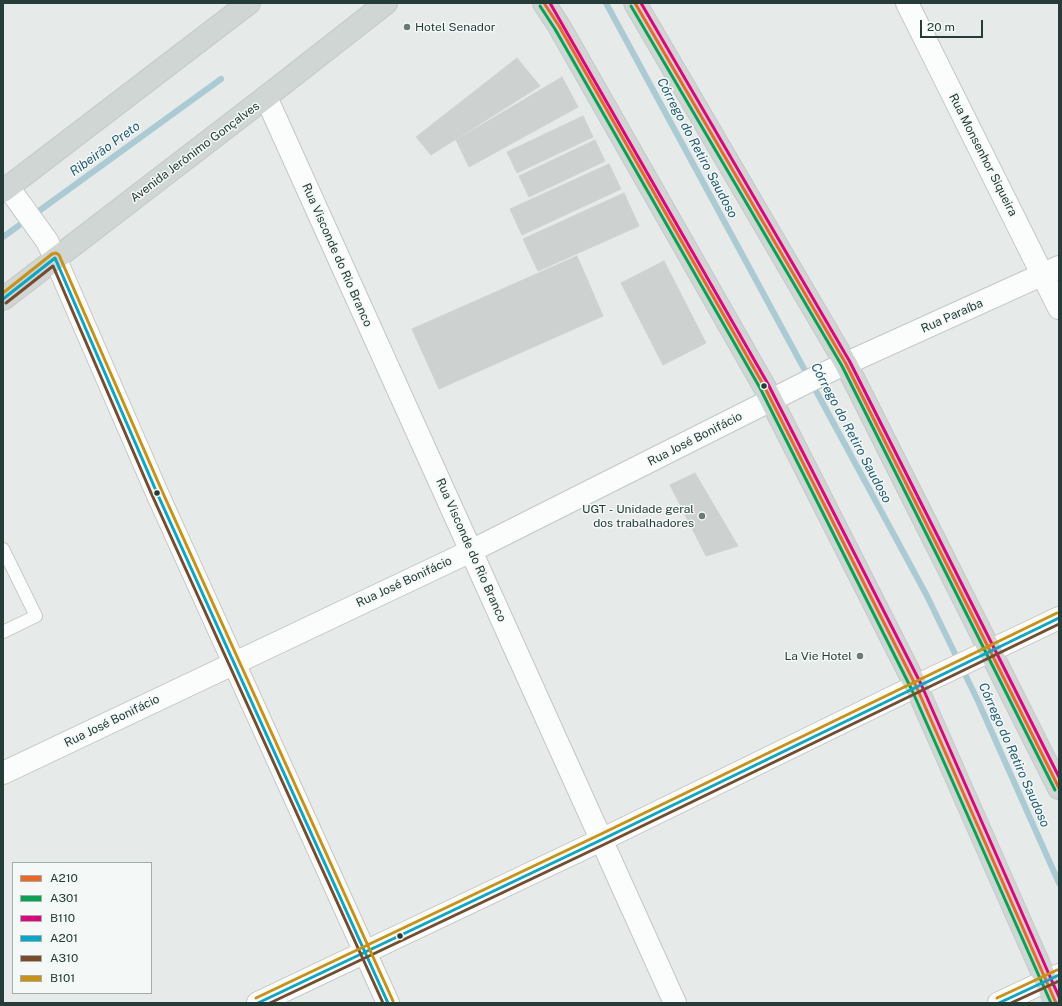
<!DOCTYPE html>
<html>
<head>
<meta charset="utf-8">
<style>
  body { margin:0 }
  #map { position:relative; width:1062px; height:1006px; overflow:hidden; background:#e6eae8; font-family:"Public Sans",sans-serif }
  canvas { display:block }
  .frame { position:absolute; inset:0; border:4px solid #253c38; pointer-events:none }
  .legend { position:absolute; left:12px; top:862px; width:140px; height:132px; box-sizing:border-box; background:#f4f9f7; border:1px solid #a1adab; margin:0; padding:5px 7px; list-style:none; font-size:12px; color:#253c38 }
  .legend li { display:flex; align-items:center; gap:8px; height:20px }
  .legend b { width:20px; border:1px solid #a1adab }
  .scale { position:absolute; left:920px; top:20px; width:63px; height:18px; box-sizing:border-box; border:2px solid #253c38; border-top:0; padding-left:5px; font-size:12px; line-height:14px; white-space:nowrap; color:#253c38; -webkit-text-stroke:3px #f4f9f7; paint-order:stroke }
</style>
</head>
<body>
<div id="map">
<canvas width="1062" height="1006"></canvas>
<div class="frame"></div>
<ul class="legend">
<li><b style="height:5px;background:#f26522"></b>A210</li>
<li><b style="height:5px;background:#00a651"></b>A301</li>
<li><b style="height:5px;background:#e5007d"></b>B110</li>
<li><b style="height:5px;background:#00a9ce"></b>A201</li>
<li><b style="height:5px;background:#7a4b2a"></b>A310</li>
<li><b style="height:5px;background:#cd910b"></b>B101</li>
</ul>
<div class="scale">20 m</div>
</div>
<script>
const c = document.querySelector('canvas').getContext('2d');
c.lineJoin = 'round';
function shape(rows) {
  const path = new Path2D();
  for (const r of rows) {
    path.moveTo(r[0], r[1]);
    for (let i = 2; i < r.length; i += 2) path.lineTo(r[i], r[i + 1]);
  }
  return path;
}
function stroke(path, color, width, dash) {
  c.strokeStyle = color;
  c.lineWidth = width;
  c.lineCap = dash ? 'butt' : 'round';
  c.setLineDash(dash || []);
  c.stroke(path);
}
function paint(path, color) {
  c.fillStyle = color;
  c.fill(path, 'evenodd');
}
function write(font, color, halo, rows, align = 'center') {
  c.font = font + ' "Public Sans",sans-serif';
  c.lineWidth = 3;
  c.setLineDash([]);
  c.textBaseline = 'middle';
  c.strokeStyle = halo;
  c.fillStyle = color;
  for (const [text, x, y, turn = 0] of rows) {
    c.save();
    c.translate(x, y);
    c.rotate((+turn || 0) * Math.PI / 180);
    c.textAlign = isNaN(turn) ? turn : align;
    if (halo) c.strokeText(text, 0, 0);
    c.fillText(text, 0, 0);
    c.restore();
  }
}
stroke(shape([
  [606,3,926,594,978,701,1059,883],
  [3,237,221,79]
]), '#aacad4', 6);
const building = shape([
  [517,58,540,86,431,155,416,137,517,58],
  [562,77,578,107,469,167,456,140,562,77],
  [583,116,593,137,517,173,507,152,583,116],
  [595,140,605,161,529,197,519,176,595,140],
  [609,164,621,189,522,235,510,209,609,164],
  [624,193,639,226,538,271,523,239,624,193],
  [577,256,603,316,439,389,412,329,577,256],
  [664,261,706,343,663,365,621,283,664,261],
  [695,473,738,546,706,556,670,485,695,473]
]);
paint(building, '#cdd1d0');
stroke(building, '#ced3d1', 1);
const service = shape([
  [3,549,36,616,3,632]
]);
const minor = shape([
  [907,3,1059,308],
  [266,97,675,1003],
  [8,187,47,241,55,258,157,493,388,1003],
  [3,773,471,551,825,373,1059,267],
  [258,1003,601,840,916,686],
  [999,1003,1059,975]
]);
const tertiary = shape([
  [916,686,1059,618]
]);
const primary = shape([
  [544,3,559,26,764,386,916,686,1056,1003],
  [635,3,846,364,1059,788],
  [3,191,249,3],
  [3,299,266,97,386,3]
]);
stroke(service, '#c3c7c5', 14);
stroke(minor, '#c3c7c5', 24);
stroke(tertiary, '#c3c7c5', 24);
stroke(primary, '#c2c9c8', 24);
stroke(service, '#fbfcfc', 12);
stroke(minor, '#fbfcfc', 22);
stroke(tertiary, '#fbfcfc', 22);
stroke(primary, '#cfd6d4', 22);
stroke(shape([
  [544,3,559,26,764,386,916,686,1056,1003],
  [635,3,846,364,1059,788]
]), '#f26522', 3);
stroke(shape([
  [540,6,555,29,760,388,911,688,1051,1003],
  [631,6,842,366,1055,790]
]), '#00a651', 3);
stroke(shape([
  [550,3,768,384,921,684,1059,997],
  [641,3,850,362,1059,777]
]), '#e5007d', 3);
stroke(shape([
  [3,299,55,258,157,493,388,1003],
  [258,1003,601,840,1059,618],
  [999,1003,1059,975]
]), '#00a9ce', 3);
stroke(shape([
  [6,303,53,266,152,495,383,1003],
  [270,1003,603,845,1059,624],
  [1011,1003,1059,981]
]), '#7a4b2a', 3);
stroke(shape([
  [3,293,52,254,56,253,59,255,162,491,393,1001],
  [256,998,599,835,1057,613],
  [997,998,1057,970]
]), '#cd910b', 3);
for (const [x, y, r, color] of [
  [407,27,4,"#697976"],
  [764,386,3.5,"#253c38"],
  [157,493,3.5,"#253c38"],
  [702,516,4,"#697976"],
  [860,656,4,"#697976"],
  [400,936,3.5,"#253c38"]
]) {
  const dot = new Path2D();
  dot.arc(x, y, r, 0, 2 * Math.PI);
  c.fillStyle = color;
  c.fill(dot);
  stroke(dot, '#f4f9f7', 1.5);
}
write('12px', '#253c38', '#f4f9f7', [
  ["Hotel Senador",415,27,"left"],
  ["UGT - Unidade geral",694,509],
  ["dos trabalhadores",694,523],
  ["La Vie Hotel",852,656]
], 'right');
write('12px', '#253c38', '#f4f9f7', [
  ["Avenida Jerônimo Gonçalves",195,152,-37],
  ["Rua Monsenhor Siqueira",983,155,63],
  ["Rua Visconde do Rio Branco",337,255,66],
  ["Rua Paraíba",952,316,-24],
  ["Rua José Bonifácio",695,439,-27],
  ["Rua Visconde do Rio Branco",471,550,66],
  ["Rua José Bonifácio",404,582,-25],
  ["Rua José Bonifácio",112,721,-26]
]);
write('italic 13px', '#235e73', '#f4f9f7', [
  ["Córrego do Retiro Saudoso",697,148,62],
  ["Ribeirão Preto",105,149,-36],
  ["Córrego do Retiro Saudoso",851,433,62],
  ["Córrego do Retiro Saudoso",1014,755,66]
]);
</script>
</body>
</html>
